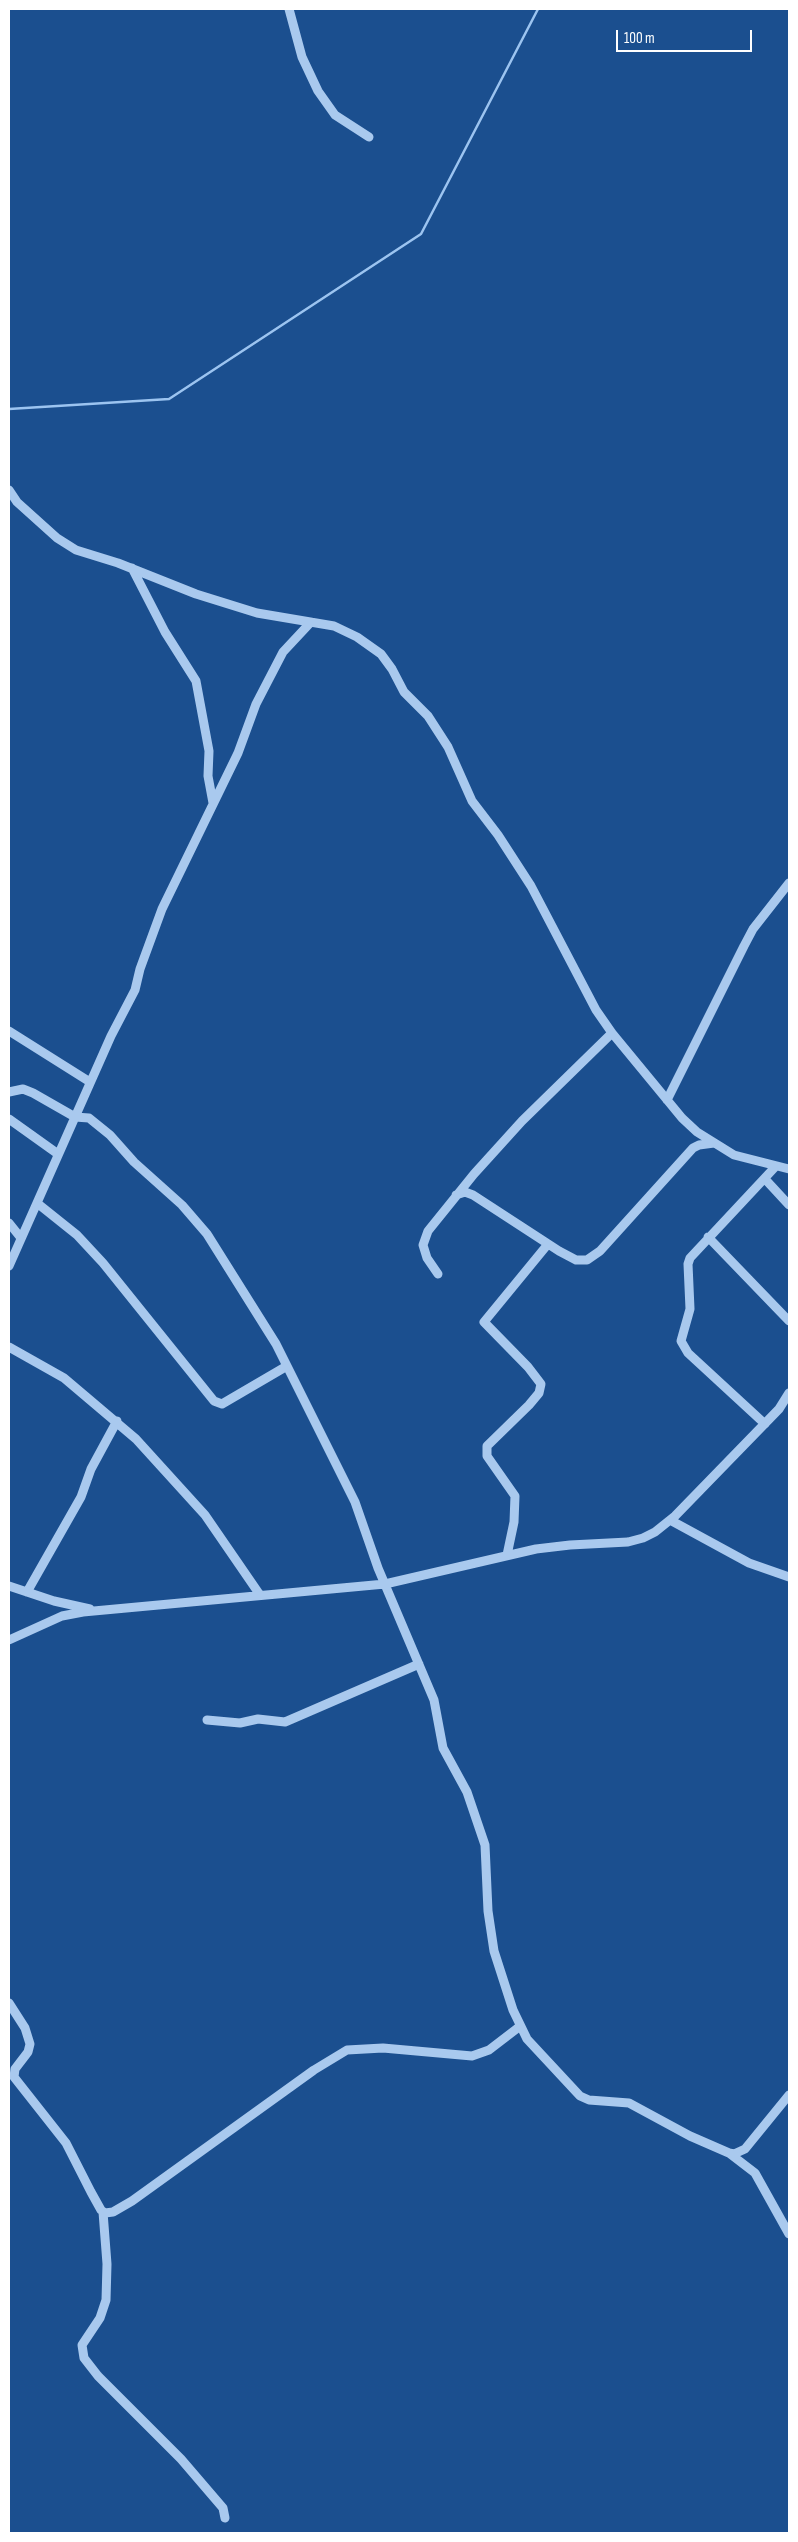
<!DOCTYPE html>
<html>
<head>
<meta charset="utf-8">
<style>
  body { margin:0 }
  #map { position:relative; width:798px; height:2542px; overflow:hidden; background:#1b4f8f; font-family:"Sofia Sans Condensed",sans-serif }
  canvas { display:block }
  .frame { position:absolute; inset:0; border:10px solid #fff; pointer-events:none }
  .scale { position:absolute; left:616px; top:30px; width:136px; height:22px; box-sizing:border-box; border:2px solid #fff; border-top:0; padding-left:6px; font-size:15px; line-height:18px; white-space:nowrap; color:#fff; -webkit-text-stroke:4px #1b4f8f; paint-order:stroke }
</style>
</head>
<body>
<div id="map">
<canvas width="798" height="2542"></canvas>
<div class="frame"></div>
<div class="scale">100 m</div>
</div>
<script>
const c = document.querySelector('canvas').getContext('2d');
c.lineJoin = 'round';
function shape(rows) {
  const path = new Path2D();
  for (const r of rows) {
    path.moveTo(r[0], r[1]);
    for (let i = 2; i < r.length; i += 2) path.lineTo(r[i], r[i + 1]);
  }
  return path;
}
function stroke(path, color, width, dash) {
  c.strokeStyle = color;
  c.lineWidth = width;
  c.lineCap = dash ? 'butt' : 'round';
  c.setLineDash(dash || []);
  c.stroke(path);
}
stroke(shape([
  [9,409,169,399,421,234,538,9]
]), '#9cc4f0', 2.5);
stroke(shape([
  [289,9,302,57,318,91,335,115,369,137],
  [9,490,17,502,57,538,76,550,118,563,196,594,257,613,334,626,357,637,381,654,392,669,404,692,428,716,448,747,472,801,498,835,531,886,596,1010,612,1033,682,1118,697,1132,734,1155,789,1169],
  [132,568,165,632,196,681,209,751,208,776,213,803],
  [9,1031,90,1082],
  [9,1092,23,1089,33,1093,75,1117,89,1118,110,1135,134,1162,182,1205,207,1234,276,1344,355,1502,378,1568,434,1700,443,1748,467,1792,485,1845,488,1911,494,1951,513,2010,527,2039,580,2096,589,2100,629,2103,690,2136,729,2153,734,2154,745,2149,789,2095],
  [667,1100,744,946,753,929,789,883],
  [9,1119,58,1154],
  [765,1179,789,1205],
  [456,1195,465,1192,473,1195,559,1251,576,1260,587,1260,600,1251,693,1148,699,1145,714,1143],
  [37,1203,77,1235,103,1263,214,1401,222,1404,287,1366],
  [9,1223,21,1238],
  [708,1237,789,1321],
  [9,1266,111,1036,135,990,140,969,162,909,238,753,256,704,283,652,311,622],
  [438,1274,427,1258,423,1245,428,1231,474,1174,522,1121,612,1033],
  [9,1347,64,1378,136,1439,205,1515,260,1595],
  [765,1424,688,1353,681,1341,690,1309,688,1264,690,1258,776,1166],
  [670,1520,749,1563,789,1577],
  [507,1555,514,1522,515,1496,487,1456,487,1446,529,1405,539,1393,541,1384,528,1367,484,1322,548,1244],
  [9,1586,54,1601,90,1609],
  [27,1592,81,1497,91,1469,117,1421],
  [9,1640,62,1616,83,1612,385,1584,536,1549,570,1545,628,1542,643,1538,655,1532,675,1516,779,1409,789,1393],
  [207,1720,240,1723,258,1719,285,1722,419,1664],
  [9,2003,25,2028,30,2044,28,2052,15,2069,14,2077,66,2143,91,2192,101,2210,105,2213,113,2212,132,2201,314,2070,347,2050,383,2048,472,2056,489,2050,519,2027],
  [729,2153,755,2173,789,2234],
  [103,2212,107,2264,106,2300,100,2318,82,2345,84,2358,98,2376,181,2459,223,2508,225,2518]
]), '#a9c9ee', 9);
</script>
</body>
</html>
